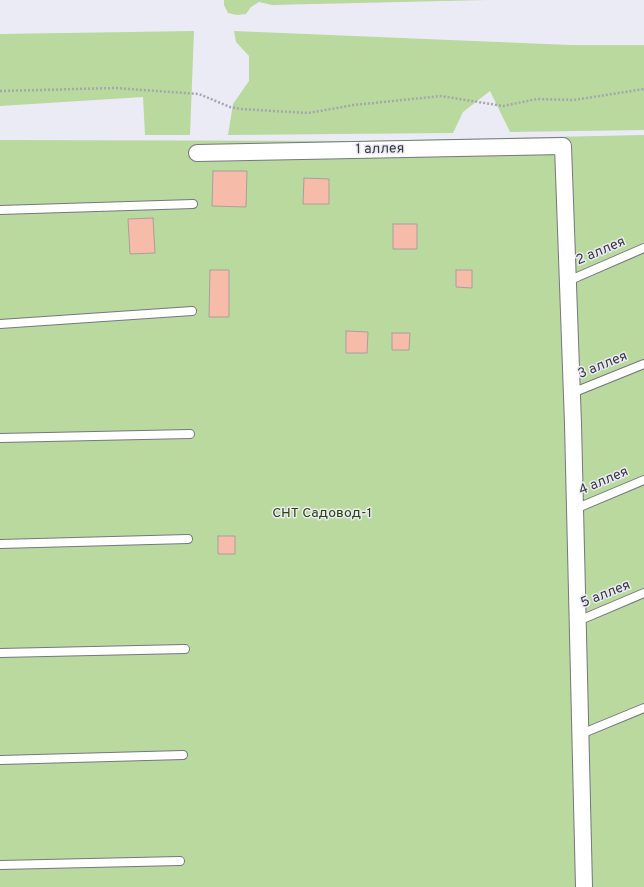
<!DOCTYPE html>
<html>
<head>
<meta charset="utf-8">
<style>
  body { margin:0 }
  canvas { display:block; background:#eaebf5 }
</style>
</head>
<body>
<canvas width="644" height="887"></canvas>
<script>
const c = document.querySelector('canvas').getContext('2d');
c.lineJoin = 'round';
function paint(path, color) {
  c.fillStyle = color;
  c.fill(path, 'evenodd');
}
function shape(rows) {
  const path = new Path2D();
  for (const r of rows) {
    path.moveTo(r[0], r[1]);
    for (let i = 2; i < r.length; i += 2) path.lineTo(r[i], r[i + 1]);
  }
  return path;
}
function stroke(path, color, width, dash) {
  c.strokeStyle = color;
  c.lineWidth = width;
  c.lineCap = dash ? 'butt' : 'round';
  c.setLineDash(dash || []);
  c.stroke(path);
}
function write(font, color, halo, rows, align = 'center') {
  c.font = font + ' Overpass,sans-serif';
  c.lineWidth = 3;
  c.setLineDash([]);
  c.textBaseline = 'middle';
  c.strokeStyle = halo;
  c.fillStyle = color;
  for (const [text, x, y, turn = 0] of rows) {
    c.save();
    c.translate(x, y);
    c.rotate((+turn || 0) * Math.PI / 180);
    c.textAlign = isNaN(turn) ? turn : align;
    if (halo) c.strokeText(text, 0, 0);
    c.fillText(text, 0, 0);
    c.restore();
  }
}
paint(shape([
  [224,0,487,0,272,5,259,2,251,7,246,14,237,15,228,13,224,5],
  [194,31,190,135,145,135,143,97,0,106,0,34],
  [234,31,570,45,644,45,644,130,510,132,490,91,463,112,453,133,228,135,233,104,249,81,249,56,236,42],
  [644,135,644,887,0,887,0,140,358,141]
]), '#b9d99f');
const building = shape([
  [213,171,247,171,246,207,212,206,213,171],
  [304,178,329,179,329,204,303,204,304,178],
  [153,218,155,253,130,254,128,219,153,218],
  [393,224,417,224,417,249,393,249,393,224],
  [210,270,229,270,229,317,209,317,210,270],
  [456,270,472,270,472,288,456,287,456,270],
  [346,331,368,332,367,353,346,353,346,331],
  [392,333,410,333,409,350,392,350,392,333],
  [218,536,235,536,235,554,218,554,218,536]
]);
paint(building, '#f7bbaa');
stroke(building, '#aa9f9c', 1);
const service = shape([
  [0,210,193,204],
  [568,281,644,248],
  [0,324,192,311],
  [572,393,644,364],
  [0,438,190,434],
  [575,509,644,480],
  [0,544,188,539],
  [578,621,644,593],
  [0,653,185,649],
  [581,734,644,708],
  [0,760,183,755],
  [0,865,180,861]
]);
const minor = shape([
  [197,153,563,146,573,424,584,887]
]);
stroke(service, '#76777f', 10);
stroke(minor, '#76777f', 18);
stroke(shape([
  [0,91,115,88,199,94,230,107,241,109,308,113,354,105,441,96,503,106,537,99,574,100,644,89]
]), '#a6a6ae', 2.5, [2, 2]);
stroke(service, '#fff', 8);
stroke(minor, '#fff', 16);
write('14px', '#3a3a3e', '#eaebf5', [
  ["1 аллея",380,150,-1],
  ["2 аллея",601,252,-23],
  ["3 аллея",603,366,-22],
  ["4 аллея",604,482,-23],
  ["5 аллея",606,595,-22]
]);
write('14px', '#294406', '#eaebf5', [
  ["СНТ Садовод-1",322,514]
]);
</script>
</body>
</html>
